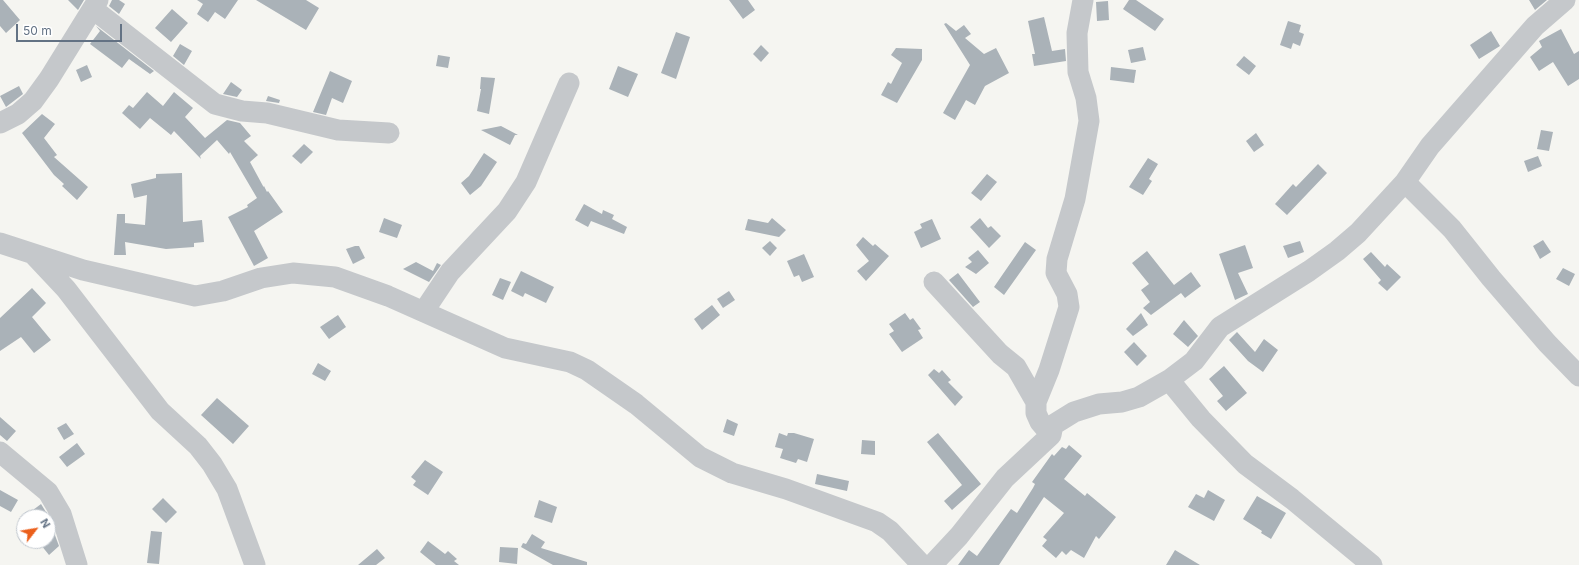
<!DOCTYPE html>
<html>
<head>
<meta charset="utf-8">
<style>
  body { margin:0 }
  #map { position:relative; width:1579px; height:565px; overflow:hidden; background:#f5f5f1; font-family:Inter,sans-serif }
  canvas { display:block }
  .north { position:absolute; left:16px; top:509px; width:40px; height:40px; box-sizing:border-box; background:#fff; border:1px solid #c1c7ce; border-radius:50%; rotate:59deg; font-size:11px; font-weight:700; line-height:16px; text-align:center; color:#637284 }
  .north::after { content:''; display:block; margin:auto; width:14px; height:18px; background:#eb5f1b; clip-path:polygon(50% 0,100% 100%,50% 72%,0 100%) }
  .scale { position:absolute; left:16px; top:24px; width:106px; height:18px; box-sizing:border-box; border:2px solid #637284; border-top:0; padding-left:5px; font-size:12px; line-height:14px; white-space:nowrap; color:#637284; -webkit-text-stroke:3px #fff; paint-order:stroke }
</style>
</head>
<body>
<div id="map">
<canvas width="1579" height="565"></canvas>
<div class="north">N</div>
<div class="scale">50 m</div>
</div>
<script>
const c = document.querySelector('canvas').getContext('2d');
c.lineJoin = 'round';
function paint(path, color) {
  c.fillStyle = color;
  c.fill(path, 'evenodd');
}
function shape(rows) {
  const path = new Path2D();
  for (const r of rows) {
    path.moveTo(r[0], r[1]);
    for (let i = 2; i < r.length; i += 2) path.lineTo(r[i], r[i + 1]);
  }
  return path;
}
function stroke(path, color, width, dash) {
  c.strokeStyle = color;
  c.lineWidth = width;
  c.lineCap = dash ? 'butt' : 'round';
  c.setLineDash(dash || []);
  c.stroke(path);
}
paint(shape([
  [0,0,3,0,20,20,6,33,0,26],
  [68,0,84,0,78,10],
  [112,0,119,0,125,4,119,14,109,6],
  [197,0,238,0,225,19,215,12,208,22,197,14,203,4],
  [256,0,306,0,319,8,306,30],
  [729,0,748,0,755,10,743,19],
  [1129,0,1136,0,1164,19,1155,31,1123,9],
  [1529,0,1547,0,1535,10],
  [1108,1,1109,20,1097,21,1096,2],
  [172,9,188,23,171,42,155,28],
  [1044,17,1052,51,1065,49,1066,61,1034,66,1032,54,1035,54,1028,21],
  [1288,21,1301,25,1299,32,1304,34,1300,46,1293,43,1291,49,1280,45],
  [946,23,956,31,964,25,971,34,965,38,984,54,996,48,1009,73,985,86,975,105,966,100,955,120,943,113,970,65,944,24],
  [96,26,154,71,150,74,129,59,122,68,90,44,100,31],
  [1561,29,1574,54,1579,51,1579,79,1568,86,1553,62,1539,71,1530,57,1542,47,1539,41],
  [1491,31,1500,46,1479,59,1470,45],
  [676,32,690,37,676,79,661,73],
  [180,44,192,51,184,65,173,56],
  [761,45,769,53,761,62,753,54],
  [1143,47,1146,60,1131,63,1128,50],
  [896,48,922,49,922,60,897,103,881,95,888,82,891,84,902,63,891,55],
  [438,55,450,57,448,68,436,66],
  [1244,56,1256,66,1249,75,1236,65],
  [87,65,92,77,81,82,76,70],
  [618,66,638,74,628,97,609,89],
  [1111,67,1136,70,1134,83,1110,80],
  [330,71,352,81,343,103,332,98,326,115,313,112],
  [481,77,495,78,489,114,477,111,481,89,480,89],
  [231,82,242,90,237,97,223,94],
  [19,86,23,94,6,107,0,96],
  [147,92,163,106,174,92,193,108,185,117,205,138,227,120,240,123,251,136,244,141,258,155,250,162,263,186,263,187,264,186,267,192,268,191,283,212,254,231,268,258,254,266,228,217,248,207,247,205,257,198,230,152,229,154,217,140,200,156,201,159,174,131,171,135,150,118,140,129,122,113,129,105,133,108],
  [268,96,280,100,279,103,266,101],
  [42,114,55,124,44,138,57,155,54,157,88,187,77,200,62,186,64,184,54,175,22,133],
  [501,126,518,135,515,135,510,145,481,130],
  [1541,130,1553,132,1549,151,1537,149],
  [1256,133,1264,145,1254,152,1246,141],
  [304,144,313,152,301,164,292,156],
  [484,153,497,162,481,186,470,195,461,183,469,176],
  [1538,156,1542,166,1528,172,1524,161],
  [1148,158,1158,164,1149,179,1152,181,1143,195,1129,187],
  [1318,164,1327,173,1287,215,1275,204,1293,184,1296,187],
  [182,173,183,222,202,220,204,242,194,243,194,247,166,249,125,242,126,255,114,255,117,214,125,214,125,223,145,225,147,195,134,198,131,184,156,178,156,174],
  [987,174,997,182,981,201,971,193],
  [584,204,602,214,603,210,614,215,612,219,627,227,624,234,591,221,588,227,575,220],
  [384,218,402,225,397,238,379,232],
  [772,218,786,230,779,237,745,230,748,219,768,223],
  [980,218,988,228,991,226,1001,236,989,248,970,227],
  [932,219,941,239,921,248,914,232,922,228,920,224],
  [863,237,873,246,875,244,889,256,866,281,857,271,869,261,856,245],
  [1543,240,1551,252,1540,259,1533,246],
  [770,241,777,248,770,256,762,248],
  [1300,241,1304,252,1288,258,1283,246],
  [1025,242,1036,250,1004,295,994,287],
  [1245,245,1253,268,1238,273,1248,294,1235,300,1219,254],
  [355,246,359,246,365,258,353,264,346,249],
  [978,250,989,263,976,274,965,267,972,262,968,258],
  [1147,251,1174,285,1191,272,1201,286,1185,298,1181,293,1151,315,1143,308,1150,302,1141,290,1149,284,1132,263],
  [1371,252,1385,267,1387,264,1401,277,1387,291,1378,283,1381,280,1363,259],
  [804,254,814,277,802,282,799,275,794,277,787,261],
  [416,262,433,271,437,263,441,265,429,282,403,269],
  [1563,268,1575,274,1569,286,1556,279],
  [521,271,554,287,546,303,525,293,523,297,511,291],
  [958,273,980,302,973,307,949,280],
  [500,278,511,282,503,300,492,295],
  [32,288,46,303,32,317,51,340,34,353,21,337,0,351,0,318],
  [729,291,735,300,723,308,717,299],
  [712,305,720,315,702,330,694,319],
  [905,313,910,320,913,318,921,329,918,330,923,338,902,352,889,334,894,331,889,324],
  [1141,313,1148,325,1133,336,1126,329],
  [338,315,346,327,329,339,320,327],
  [1184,320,1198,336,1188,347,1173,334],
  [1237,332,1255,352,1264,339,1278,350,1263,372,1248,361,1229,340],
  [1134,342,1147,356,1137,366,1124,352],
  [318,363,331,371,325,381,312,374],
  [1224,366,1247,393,1226,411,1217,401,1223,396,1209,379],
  [934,369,939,373,942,370,951,380,948,382,963,397,955,406,928,375],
  [217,398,249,426,233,444,201,415],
  [0,417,16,431,7,441,0,435],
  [727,419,738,424,734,436,723,432],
  [66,423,74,434,64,440,57,428],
  [779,433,787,436,788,433,794,433,814,439,807,462,798,459,796,463,780,458,783,449,775,447],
  [938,433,981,484,952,510,944,501,962,485,927,442],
  [862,440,875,441,875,455,861,454],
  [77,443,85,454,67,467,59,457],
  [1069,445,1082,456,1064,479,1085,496,1087,493,1116,517,1099,539,1096,536,1084,558,1071,550,1066,555,1062,551,1056,558,1042,546,1047,540,1043,537,1064,513,1044,497,999,565,958,565,969,550,977,556,1011,509,1017,513,1033,488,1035,484,1032,482,1052,454,1054,456,1062,447,1066,449],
  [425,460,443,472,428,495,413,485,416,481,411,477],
  [817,474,849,481,847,491,815,484],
  [0,490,18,500,11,512,0,506],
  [1208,490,1225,500,1214,521,1188,507,1196,494,1204,498],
  [1257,496,1286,513,1271,539,1261,533,1262,531,1243,519],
  [163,498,177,512,166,523,152,509],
  [539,500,557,507,552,523,534,517],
  [41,504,49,517,37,517,33,510],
  [48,524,53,530,59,546,49,555,41,545,45,541,48,541],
  [151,531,162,532,159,564,147,563],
  [532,534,545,542,541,548,587,562,587,565,553,565,521,547,523,543,526,544],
  [428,541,445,554,448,551,457,559,454,561,459,565,436,565,420,552],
  [500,547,518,548,517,564,499,562],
  [377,549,385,558,376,565,358,565],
  [1175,550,1200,565,1166,565]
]), '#aab2b8');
stroke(shape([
  [93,9,215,104,242,111,267,113,338,130,389,133],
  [0,123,18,114,33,101,49,79,98,0],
  [1405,182,1452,229,1491,278,1547,343,1579,376],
  [0,243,83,270,195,296,223,291,261,278,293,273,335,277,388,296,505,348,570,362,587,370,636,404,700,457,732,473,786,489,877,522,890,531,922,565],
  [35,256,66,289,160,411,198,446,212,464,227,489,255,565],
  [934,282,1000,354,1016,367,1036,402],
  [424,311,450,272,507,211,526,182,569,83],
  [1169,380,1201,419,1245,464,1292,499,1372,565],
  [1051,435,1040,422,1036,413,1036,402,1049,370,1069,307,1067,294,1056,273,1057,259,1075,199,1089,121,1086,98,1078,72,1077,33,1083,0],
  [0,452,48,492,61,514,77,565],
  [932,565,959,536,1005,478,1051,435,1053,425,1074,412,1099,404,1122,402,1139,397,1169,380,1194,361,1220,327,1309,271,1337,251,1358,233,1405,182,1430,146,1535,26,1565,0]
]), '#c5c8cb', 21);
</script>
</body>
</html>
